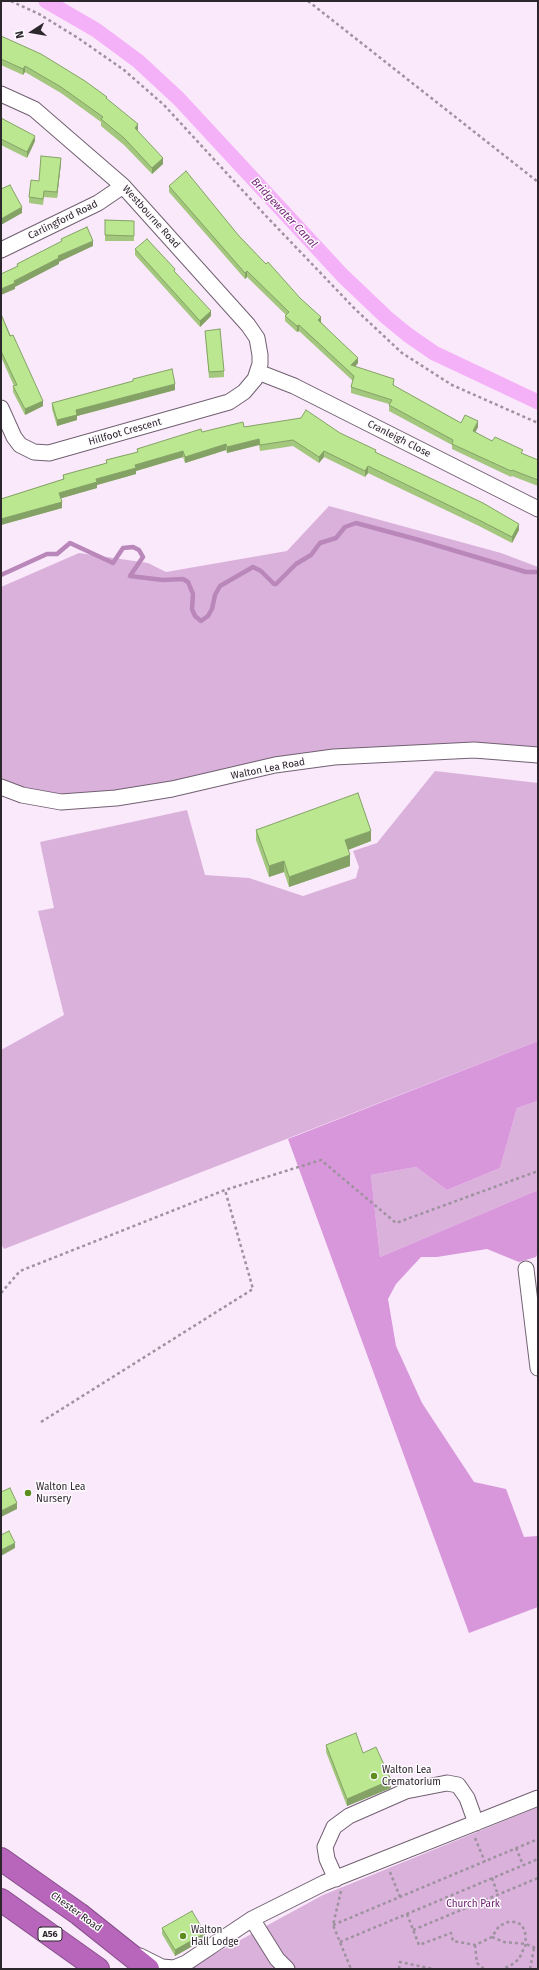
<!DOCTYPE html>
<html>
<head>
<meta charset="utf-8">
<style>
  body { margin:0 }
  #map { position:relative; width:539px; height:1970px; overflow:hidden; background:#fae8fb; font-family:"Fira Sans",sans-serif }
  canvas { display:block }
  .frame { position:absolute; inset:0; border:2px solid #2c262d; pointer-events:none }
  .north { position:absolute; left:12px; top:12px; width:40px; height:40px; -webkit-text-stroke:3px #fefbfe; paint-order:stroke; rotate:258deg; font-size:11px; font-weight:700; line-height:16px; text-align:center; color:#2c262d }
  .north::after { content:''; display:block; margin:auto; width:14px; height:18px; background:#2c262d; clip-path:polygon(50% 0,100% 100%,50% 72%,0 100%) }
</style>
</head>
<body>
<div id="map">
<canvas width="539" height="1970"></canvas>
<div class="frame"></div>
<div class="north">N</div>
</div>
<script>
const c = document.querySelector('canvas').getContext('2d');
c.lineJoin = 'round';
function paint(path, color) {
  c.fillStyle = color;
  c.fill(path, 'evenodd');
}
function shape(rows) {
  const path = new Path2D();
  for (const r of rows) {
    path.moveTo(r[0], r[1]);
    for (let i = 2; i < r.length; i += 2) path.lineTo(r[i], r[i + 1]);
  }
  return path;
}
function stroke(path, color, width, dash) {
  c.strokeStyle = color;
  c.lineWidth = width;
  c.lineCap = dash ? 'butt' : 'round';
  c.setLineDash(dash || []);
  c.stroke(path);
}
function write(font, color, halo, rows, align = 'center') {
  c.font = font + ' "Fira Sans",sans-serif';
  c.lineWidth = 3;
  c.setLineDash([]);
  c.textBaseline = 'middle';
  c.strokeStyle = halo;
  c.fillStyle = color;
  for (const [text, x, y, turn = 0] of rows) {
    c.save();
    c.translate(x, y);
    c.rotate((+turn || 0) * Math.PI / 180);
    c.textAlign = isNaN(turn) ? turn : align;
    if (halo) c.strokeText(text, 0, 0);
    c.fillText(text, 0, 0);
    c.restore();
  }
}
paint(shape([
  [329,506,501,553,538,567,538,755,334,757,61,802,1,787,1,587,79,553,148,563,166,572,287,551],
  [435,771,538,783,538,1041,4,1249,1,1244,1,1050,64,1015,38,911,54,908,40,842,187,810,205,875,249,878,303,896,356,878,359,867,353,851,377,843],
  [538,1101,538,1190,380,1257,371,1175,416,1167,447,1190,500,1168,517,1108],
  [538,1807,538,1969,187,1969,323,1895]
]), '#dab1db');
paint(shape([
  [538,1041,538,1101,517,1108,500,1168,447,1190,416,1167,371,1175,380,1257,538,1190,538,1253,536,1257,519,1262,487,1249,437,1257,421,1257,396,1284,388,1299,396,1346,422,1403,474,1482,506,1489,524,1537,538,1536,538,1607,469,1633,288,1139]
]), '#d896db');
stroke(shape([
  [1,575,47,554,57,554,70,543,113,563,123,548,133,547,139,550,143,557,130,576,163,580,183,579,188,582,193,594,192,609,195,616,201,621,208,616,212,609,215,595,220,586,253,567,261,571,274,584,276,584,296,564,311,555,320,543,336,538,345,527,356,523,419,540,526,572,538,572]
]), '#b987ba', 4.5);
stroke(shape([
  [46,1,96,30,138,61,179,99,342,275,386,317,408,335,434,353,538,402]
]), '#f5b1f7', 15);
const minor = shape([
  [1,94,34,109,123,186,248,325,257,338,260,355,260,364,255,379,244,392,229,402,49,453,34,452,20,445,14,437,1,408],
  [1,250,98,203,123,186],
  [258,372,294,386,538,509],
  [1,787,22,795,61,802,116,798,172,789,275,765,334,757,474,750,538,755],
  [526,1269,538,1368],
  [336,1879,327,1859,325,1847,334,1827,349,1816,406,1791,447,1783,458,1785,467,1798,476,1823],
  [252,1919,277,1959,287,1969],
  [140,1956,162,1967,174,1968,186,1963,252,1919,324,1883,538,1798]
]);
const highway = shape([
  [1,1859,79,1914,148,1969],
  [1,1900,98,1969]
]);
stroke(minor, '#716171', 17);
stroke(highway, '#87508a', 24);
stroke(shape([
  [11,1,39,14,78,38,124,70,164,105,267,217,355,309,402,353,452,385,538,423],
  [308,1,538,182],
  [1,1293,20,1271,225,1190,321,1160,396,1223,538,1171],
  [41,1422,253,1289,225,1190],
  [475,1838,485,1862],
  [516,1848,523,1865],
  [390,1872,400,1897],
  [492,1878,498,1895],
  [341,1891,333,1925,351,1969],
  [407,1914,419,1945,451,1933,453,1941,475,1945,492,1937,499,1926,508,1922,516,1922,522,1925,525,1932,526,1944,519,1959,510,1966,502,1969],
  [333,1925,538,1839],
  [413,1930,538,1878],
  [492,1937,504,1942,526,1944,538,1949],
  [340,1942,538,1859],
  [475,1945,477,1963,484,1969],
  [399,1969,400,1962,433,1969],
  [530,1969,534,1948]
]), '#9e929f', 2.5, [3, 3]);
stroke(minor, '#fff', 15);
stroke(highway, '#b866bc', 22);
paint(shape([
  [1,36,107,99,138,131,163,164,152,174,124,145,101,126,101,122,61,93,25,72,23,75,1,65],
  [1,118,35,141,27,158,1,145],
  [61,163,57,198,44,197,43,205,29,203,29,197,39,181],
  [169,186,239,236,321,322,358,363,355,367,394,384,394,386,461,423,478,427,475,432,492,441,538,460,538,486,512,476,511,477,452,449,452,445,389,411,389,404,351,393,351,387,353,381,299,331,297,332,285,321,285,316,286,315,247,277,245,279,169,192],
  [105,220,134,221,134,241,105,241],
  [135,249,175,272,211,316,200,327,135,255],
  [1,314,43,406,25,415,13,392,13,386,14,386,1,357],
  [205,331,224,371,224,377,209,378],
  [133,379,175,390,77,416,77,420,57,426,52,409,52,403,133,381],
  [244,427,340,433,519,530,512,543,479,526,368,473,365,477,324,457,319,463,293,446,260,451,259,445,227,453,226,450,185,463,183,457,136,471,136,474,97,485,97,488,61,498,62,508,1,525,1,499,63,479,63,475,106,463,106,460,137,452,137,449,202,432],
  [256,830,371,841,348,850,350,866,289,887,284,872,269,877,256,840],
  [326,1745,391,1788,347,1806,326,1752],
  [162,1928,205,1939,175,1956,162,1934]
]), '#a2c77d');
paint(shape([
  [25,66,25,72,23,75,23,69],
  [138,124,138,131,135,134,135,128],
  [35,136,35,141,27,158,27,152],
  [61,158,61,163,57,198,57,192],
  [163,158,163,164,152,174,152,168],
  [22,207,22,213,1,225,1,219],
  [93,241,93,246,59,262,59,264,15,287,15,289,1,295,1,289,14,281,58,256],
  [247,271,247,277,245,279,245,273],
  [211,311,211,316,200,327,200,321],
  [321,317,321,322,318,326,318,320],
  [299,325,299,331,297,332,297,326],
  [358,358,358,363,351,371,351,365],
  [175,384,175,390,77,416,77,420,57,426,57,420,76,410],
  [43,401,43,406,25,415,25,409],
  [478,421,478,427,473,437,473,431],
  [259,439,259,445,227,453,227,447],
  [226,444,226,450,185,463,185,457],
  [183,451,183,457,136,471,136,474,97,485,97,488,59,499,59,493,135,465],
  [324,451,324,457,319,463,319,457],
  [368,466,368,473,365,477,365,471],
  [62,502,62,508,1,525,1,519],
  [519,524,519,530,512,543,512,537],
  [371,831,371,841,345,851,345,840],
  [350,855,350,866,289,887,289,877],
  [284,861,284,872,269,877,269,866],
  [17,1503,17,1509,1,1517,1,1511],
  [15,1543,15,1548,1,1556,1,1550],
  [391,1780,391,1788,347,1806,347,1799],
  [205,1933,205,1939,175,1956,175,1950]
]), '#84a266');
const building = shape([
  [1,36,41,54,85,81,107,97,106,98,138,124,135,128,163,158,152,168,124,138,101,119,103,117,61,87,25,66,23,69,1,59,1,36],
  [1,118,35,136,27,152,1,139,1,118],
  [41,156,61,158,57,192,44,191,43,199,29,197,31,180,39,181,41,156],
  [186,171,239,236,266,264,268,262,300,298,321,317,318,320,358,358,351,365,394,379,393,385,461,423,465,415,478,421,473,431,492,441,495,437,523,450,521,453,538,460,538,480,512,470,511,471,452,444,453,440,389,405,392,400,351,387,354,376,299,325,297,326,285,316,289,312,247,271,245,273,169,186,186,171],
  [10,185,22,207,1,219,1,189,10,185],
  [105,220,134,221,134,236,105,235,105,220],
  [87,227,93,241,58,256,59,258,14,281,15,283,1,289,1,274,18,266,17,264,62,241,61,239,87,227],
  [147,239,175,269,174,271,211,311,200,321,135,249,147,239],
  [1,314,10,336,13,335,43,401,25,409,13,386,17,385,1,351,1,314],
  [220,329,224,371,209,372,205,331,220,329],
  [172,369,175,384,76,410,77,415,57,420,52,403,133,381,133,379,172,369],
  [306,410,340,433,376,450,375,452,483,503,519,524,512,537,479,520,368,466,365,471,324,451,319,457,293,440,260,445,259,439,227,447,226,444,185,457,183,451,135,465,136,468,96,479,97,482,59,493,62,502,1,519,1,499,64,479,63,475,107,463,106,460,138,452,137,449,201,429,202,432,243,422,244,427,301,418,306,410],
  [358,793,371,831,345,840,350,855,289,877,284,861,269,866,256,830,358,793],
  [10,1488,17,1503,1,1511,1,1492,10,1488],
  [9,1531,15,1543,1,1550,1,1535,9,1531],
  [356,1733,363,1753,376,1747,391,1780,347,1799,326,1745,356,1733],
  [192,1911,205,1933,175,1950,162,1928,192,1911]
]);
paint(building, '#bce791');
stroke(building, '#84a266', 1);
for (const [x, y, r, color] of [
  [28,1493,4,"#5d8c1f"],
  [374,1776,4,"#5d8c1f"],
  [183,1936,4,"#5d8c1f"]
]) {
  const dot = new Path2D();
  dot.arc(x, y, r, 0, 2 * Math.PI);
  c.fillStyle = color;
  c.fill(dot);
  stroke(dot, '#fefbfe', 1.5);
}
for (const [x, y, w] of [
  [50,1934,24]
]) {
  const box = new Path2D();
  box.roundRect(x - w / 2, y - 7, w, 14, 3);
  c.fillStyle = '#fefbfe';
  c.fill(box);
  stroke(box, '#2c262d', 1);
}
write('bold 9px', '#2c262d', null, [
  ["A56",50,1934]
]);
write('10px', '#2c262d', '#fefbfe', [
  ["Westbourne Road",151,217,48],
  ["Carlingford Road",63,220,-26],
  ["Hillfoot Crescent",125,432,-16],
  ["Cranleigh Close",399,439,27],
  ["Walton Lea Road",268,769,-11],
  ["Chester Road",76,1912,36]
]);
write('10px', '#2c262d', '#fefbfe', [
  ["Walton Lea",36,1487],
  ["Nursery",36,1499],
  ["Walton Lea",382,1770],
  ["Crematorium",382,1782],
  ["Walton",191,1930],
  ["Hall Lodge",191,1942]
], 'left');
write('10px', '#65166b', '#fefbfe', [
  ["Church Park",473,1904]
]);
write('italic 11px', '#75277a', '#fefbfe', [
  ["Bridgewater Canal",284,213,47]
]);
</script>
</body>
</html>
